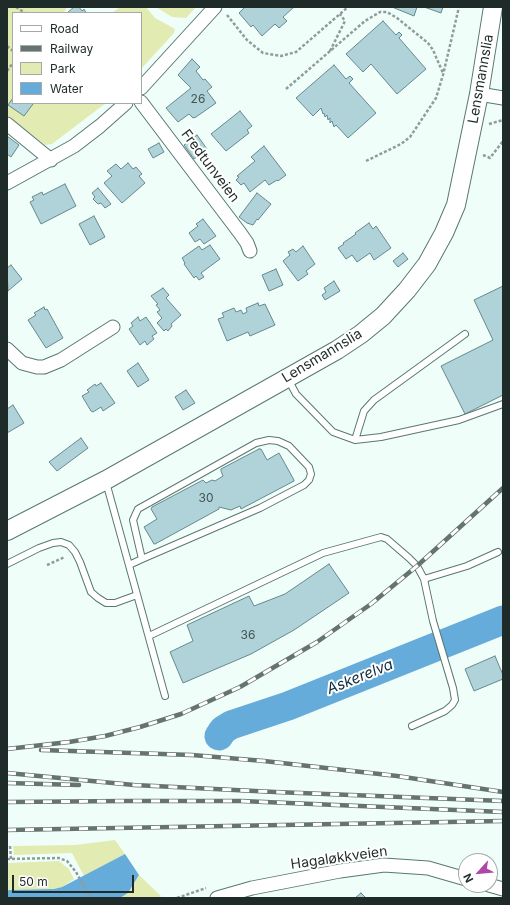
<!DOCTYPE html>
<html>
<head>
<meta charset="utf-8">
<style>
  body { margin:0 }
  #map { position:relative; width:510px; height:905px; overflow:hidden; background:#f0fefa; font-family:Inter,sans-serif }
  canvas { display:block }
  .frame { position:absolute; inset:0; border:8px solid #1e2b28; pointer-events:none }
  .legend { position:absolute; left:12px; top:12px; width:130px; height:92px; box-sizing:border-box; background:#fff; border:1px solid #a5aaa9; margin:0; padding:5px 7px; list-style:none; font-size:12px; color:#1e2b28 }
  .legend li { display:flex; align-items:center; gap:8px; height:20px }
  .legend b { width:20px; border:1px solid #a5aaa9 }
  .north { position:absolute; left:458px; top:853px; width:40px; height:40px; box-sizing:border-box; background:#fff; border:1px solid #a5aaa9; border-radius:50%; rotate:243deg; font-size:11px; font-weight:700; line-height:16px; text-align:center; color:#1e2b28 }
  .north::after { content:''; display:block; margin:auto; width:14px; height:18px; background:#b046a7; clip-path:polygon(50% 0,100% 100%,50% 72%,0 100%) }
  .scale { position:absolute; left:12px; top:875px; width:122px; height:18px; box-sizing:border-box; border:2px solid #1e2b28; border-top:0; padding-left:5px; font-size:12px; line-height:14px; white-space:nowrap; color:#1e2b28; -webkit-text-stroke:3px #fff; paint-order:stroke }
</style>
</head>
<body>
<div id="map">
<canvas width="510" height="905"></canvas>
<div class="frame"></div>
<ul class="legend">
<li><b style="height:5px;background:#fff"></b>Road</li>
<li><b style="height:5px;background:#667370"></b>Railway</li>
<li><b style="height:11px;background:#e2ebb2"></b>Park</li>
<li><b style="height:11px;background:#66acda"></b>Water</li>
</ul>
<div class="north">N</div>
<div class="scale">50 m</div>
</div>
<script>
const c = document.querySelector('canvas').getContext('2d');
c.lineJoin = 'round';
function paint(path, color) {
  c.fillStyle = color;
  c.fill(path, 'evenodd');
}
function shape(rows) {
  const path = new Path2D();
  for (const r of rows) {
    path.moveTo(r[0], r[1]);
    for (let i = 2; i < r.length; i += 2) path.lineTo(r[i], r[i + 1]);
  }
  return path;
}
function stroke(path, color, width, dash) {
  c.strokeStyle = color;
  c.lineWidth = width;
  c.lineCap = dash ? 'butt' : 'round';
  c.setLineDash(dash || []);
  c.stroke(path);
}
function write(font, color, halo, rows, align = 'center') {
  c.font = font + ' Inter,sans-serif';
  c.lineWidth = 4;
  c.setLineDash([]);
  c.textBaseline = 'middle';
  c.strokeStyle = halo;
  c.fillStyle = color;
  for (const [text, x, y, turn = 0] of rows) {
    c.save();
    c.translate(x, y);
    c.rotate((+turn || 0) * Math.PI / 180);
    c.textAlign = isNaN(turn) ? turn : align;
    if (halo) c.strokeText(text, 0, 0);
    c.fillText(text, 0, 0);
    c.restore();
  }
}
paint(shape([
  [7,7,67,7,64,13,13,13,13,103,106,103,52,144,45,145,7,116],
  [120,7,146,7,155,18,175,29,174,33,141,69,141,13,112,13],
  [156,7,196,7,186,18,172,17],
  [115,840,125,854,84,876,72,853,14,855,13,846,75,845],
  [59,861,69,869,74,879,62,887,54,889,9,890,7,891,7,863],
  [139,875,161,896,159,898,120,898,128,893]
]), '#e2ebb2');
paint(shape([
  [125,854,139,875,128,893,120,898,7,898,7,891,9,890,54,889,62,887]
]), '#66acda');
stroke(shape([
  [219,736,223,730,231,725,288,706,503,620]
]), '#66acda', 29);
const building = shape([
  [74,7,79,7,82,11,84,9,86,13,67,13,74,7],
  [245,7,294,7,283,17,287,21,279,28,275,24,262,36,253,25,251,27,239,13,245,7],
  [392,7,417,7,414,16,392,7],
  [424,7,443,7,441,13,424,7],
  [383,21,396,35,399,32,402,35,399,38,426,69,397,94,371,64,363,72,346,54,383,21],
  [192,59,200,67,196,71,203,80,205,79,212,87,207,91,216,103,196,117,193,118,189,114,178,122,166,108,191,88,178,75,192,59],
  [334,65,346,79,350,76,353,79,349,83,376,113,348,138,336,125,334,127,332,121,330,123,330,118,328,120,327,115,325,117,324,113,323,114,321,108,313,116,296,98,334,65],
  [13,98,13,103,31,103,33,104,24,116,8,105,13,98],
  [240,111,252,126,247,130,249,133,226,151,211,134,240,111],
  [197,135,207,149,194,159,184,145,197,135],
  [7,136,19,145,11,157,7,154,7,136],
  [159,143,164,152,153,158,148,149,159,143],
  [264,146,286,175,278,181,277,180,269,185,265,180,250,192,244,183,241,185,236,180,239,177,237,176,255,161,251,157,264,146],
  [128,163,133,169,136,167,142,174,139,176,145,183,122,203,104,183,112,176,107,171,116,164,121,169,128,163],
  [65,184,76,206,41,224,30,202,34,200,32,197,42,192,43,195,65,184],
  [98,188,111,204,105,208,101,203,98,204,93,199,95,197,92,193,98,188],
  [257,193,271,204,258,220,257,219,253,225,247,223,239,217,257,193],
  [94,216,105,237,90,245,79,224,94,216],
  [203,219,216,236,204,244,200,239,195,242,189,233,198,226,196,224,203,219],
  [369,223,373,229,376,226,391,248,374,260,370,253,357,262,352,255,346,259,338,248,344,244,343,243,356,234,355,233,369,223],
  [210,245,220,259,201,273,204,277,199,280,196,276,194,278,184,264,185,263,182,258,199,246,202,250,210,245],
  [303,246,315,264,306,271,308,274,298,281,283,261,290,255,288,252,293,249,296,252,303,246],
  [403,253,408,259,398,267,393,261,403,253],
  [11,265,22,279,8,291,7,268,11,265],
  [276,269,283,285,269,291,262,275,276,269],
  [334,281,340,291,325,300,322,295,326,292,324,288,334,281],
  [503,286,503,395,465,414,441,366,493,340,474,300,503,286],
  [163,288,169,295,166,298,181,315,171,324,172,326,168,331,166,329,164,331,157,323,162,318,157,312,160,310,156,305,158,304,151,296,163,288],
  [258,303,259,306,265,304,275,325,250,336,248,332,227,341,218,319,224,317,222,313,234,308,236,312,241,310,243,314,247,312,246,308,258,303],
  [44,307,45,310,47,309,63,338,46,348,28,320,36,315,34,313,44,307],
  [138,317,140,321,146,317,157,333,152,336,154,339,147,345,145,341,140,345,129,329,133,326,131,323,138,317],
  [138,363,149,380,138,387,127,371,138,363],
  [101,383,115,403,103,411,101,407,93,412,91,411,82,396,89,392,87,390,95,384,96,386,101,383],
  [186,390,195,403,183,410,175,397,186,390],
  [13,405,24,423,7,433,7,409,13,405],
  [81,438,88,448,57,471,49,462,81,438],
  [259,449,261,449,267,460,279,453,294,480,294,481,241,509,240,506,231,510,219,507,219,509,155,544,154,544,144,527,157,519,151,509,152,507,203,480,206,483,212,480,215,481,223,476,221,471,221,469,259,449],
  [329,564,349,593,294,630,251,654,183,683,170,652,193,641,187,625,249,596,254,606,285,594,329,564],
  [495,656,503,675,503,679,474,691,465,669,495,656],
  [361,893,366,898,355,898,361,893]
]);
paint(building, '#afd3d8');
stroke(building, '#66888d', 1);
const lane = shape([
  [288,379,296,394,333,432,355,440,381,437,459,420,503,404],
  [355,440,364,411,374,400,465,334],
  [106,482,165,696],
  [7,564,39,548,53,543,61,542,69,545,75,552,80,562,91,592,98,598,106,603,115,603,137,595],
  [129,565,142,559,260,508,304,485,309,480,311,474,309,467,289,446,278,441,269,440,256,443,138,509,133,520,142,559],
  [424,579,467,566,498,552],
  [149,636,323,553,381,537,387,539,409,558,417,566,424,579,433,621,453,688,455,700,452,705,445,711,412,726]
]);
const street = shape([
  [141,88,215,7],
  [479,94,503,98],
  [141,102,240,233,247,243,250,251],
  [7,124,51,160],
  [7,183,74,146,100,126,126,103],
  [7,349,22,363,37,367,44,367,61,360,113,327],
  [489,885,503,889],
  [217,898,252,888,340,871,384,865,428,868,466,879]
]);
const secondary = shape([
  [7,531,106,480,337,350,361,334,383,316,407,290,427,264,444,233,456,205,479,94,493,7]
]);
stroke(lane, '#587870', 8);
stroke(street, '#587870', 15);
stroke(secondary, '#587870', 20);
stroke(shape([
  [16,7,25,13],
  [227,15,247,40,263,53,281,56,296,52,348,7],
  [7,46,13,51],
  [330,51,345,21,340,14],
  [7,71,13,63],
  [286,89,365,21,380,12,387,12,397,18,428,43,433,50,443,73],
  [489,124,503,120],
  [483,155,490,158,503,141],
  [366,161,401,144,410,137,436,98,443,75,459,7],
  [47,565,65,557],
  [10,846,11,859],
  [7,859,59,858,67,861,76,872,90,898],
  [177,898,206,888]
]), '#8f9c99', 2.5, [3, 2]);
stroke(lane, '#fff', 6);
stroke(street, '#fff', 13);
stroke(secondary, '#fff', 18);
const rail = shape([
  [7,749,69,742,105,736,140,727,181,714,240,687,317,642,371,604,417,566,503,488],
  [41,750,192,755,264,761,397,776,503,792],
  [7,773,134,785,275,792,503,801],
  [7,783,79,785],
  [7,802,127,801,241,801,503,812],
  [7,830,503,821]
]);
stroke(rail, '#667370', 4.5);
stroke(rail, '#fff', 3, [9]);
write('12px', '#425554', null, [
  ["26",198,99],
  ["30",206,498],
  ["36",248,635]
]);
write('14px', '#1e2b28', '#fff', [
  ["Lensmannslia",481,79,-80],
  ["Fredtunveien",210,166,53],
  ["Lensmannslia",322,356,-31],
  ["Hagaløkkveien",339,858,-8]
]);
write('italic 15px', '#0e2e41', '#fff', [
  ["Askerelva",360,677,-22]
]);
</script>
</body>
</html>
